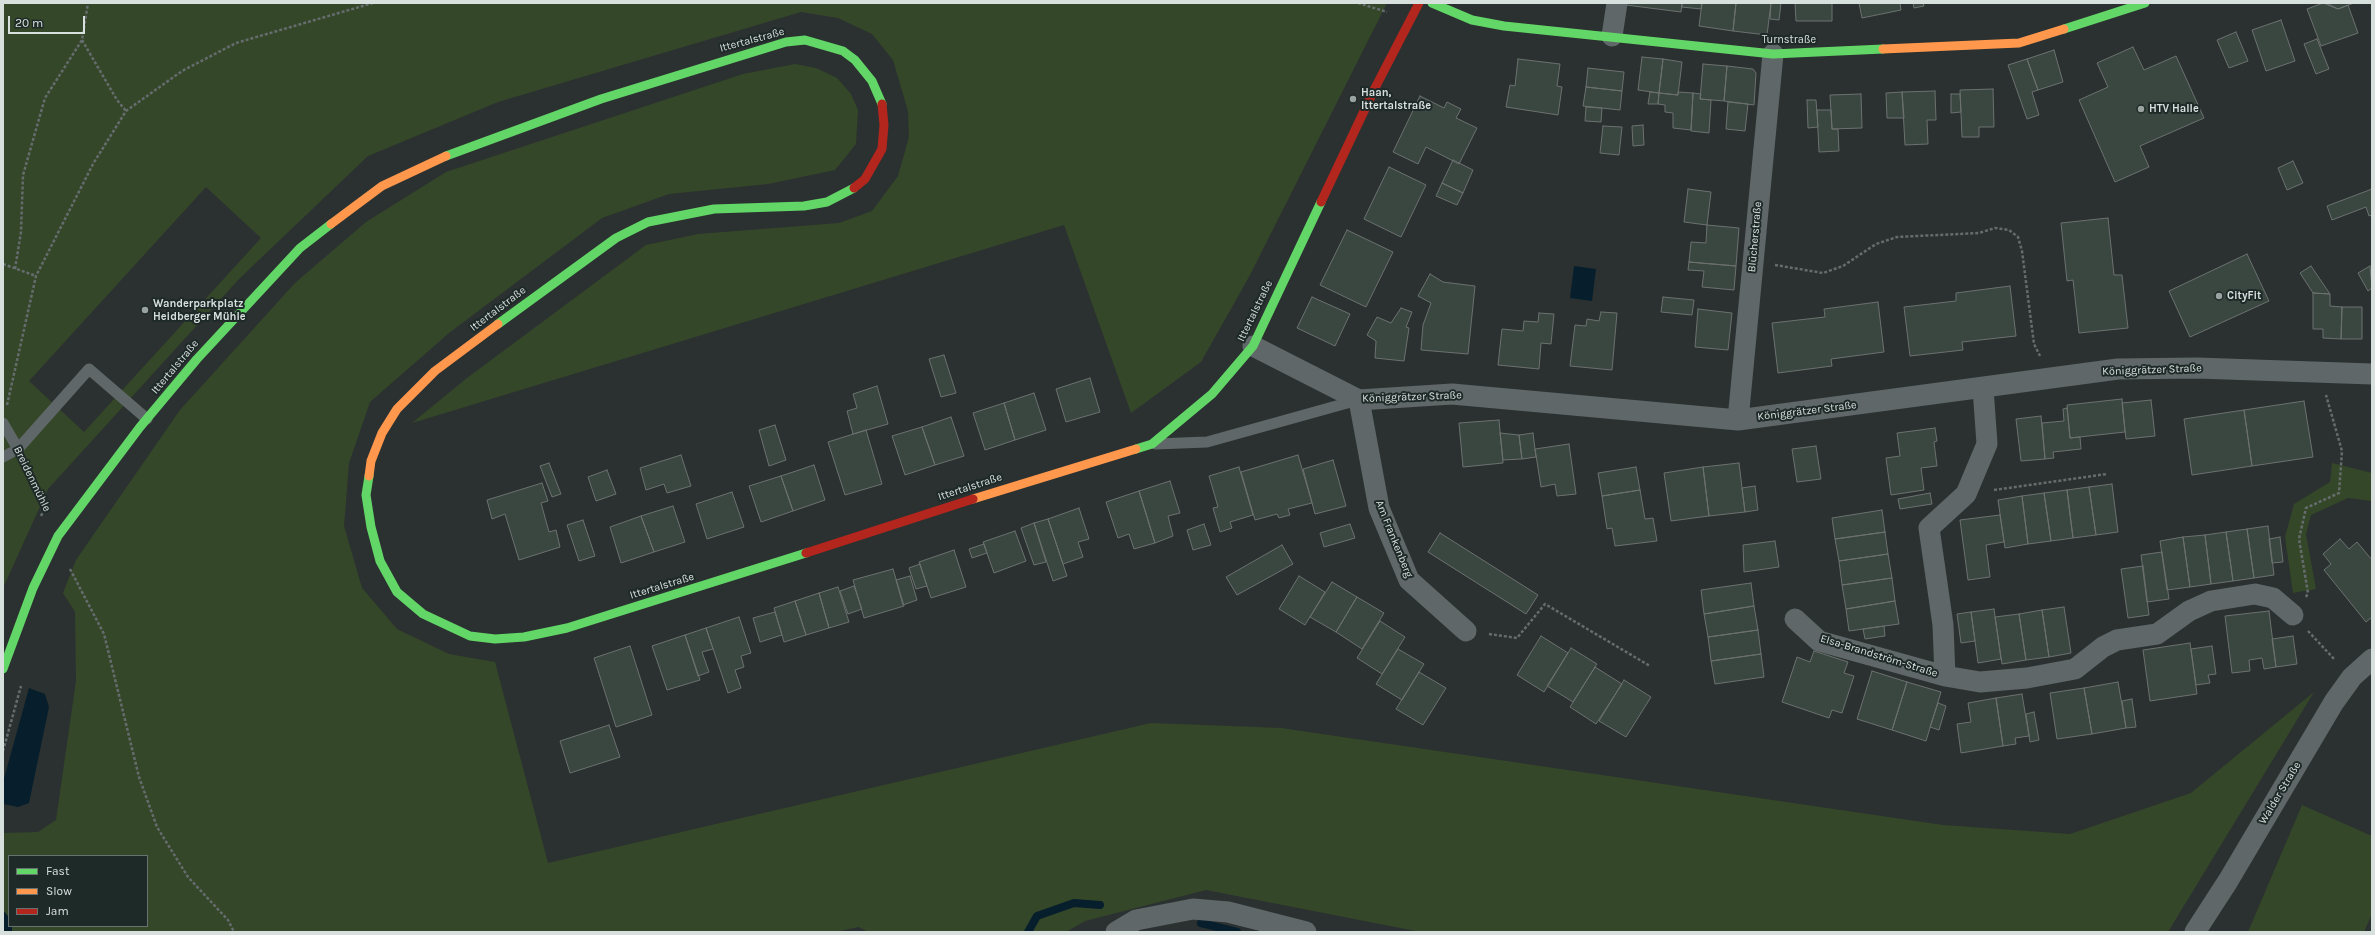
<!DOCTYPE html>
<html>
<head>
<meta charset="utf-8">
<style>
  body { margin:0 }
  #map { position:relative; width:2375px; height:935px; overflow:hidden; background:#2b3130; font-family:Karla,sans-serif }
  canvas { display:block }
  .frame { position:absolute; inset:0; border:4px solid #d8e0de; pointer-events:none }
  .legend { position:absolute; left:8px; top:855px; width:140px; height:72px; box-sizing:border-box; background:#1e2a28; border:1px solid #687371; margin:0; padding:5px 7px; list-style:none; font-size:12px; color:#d8e0de }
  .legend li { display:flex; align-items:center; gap:8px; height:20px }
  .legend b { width:20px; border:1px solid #687371 }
  .scale { position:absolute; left:8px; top:16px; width:77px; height:18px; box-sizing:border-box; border:2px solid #d8e0de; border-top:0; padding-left:5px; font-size:12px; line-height:14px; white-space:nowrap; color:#d8e0de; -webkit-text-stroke:3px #1e2a28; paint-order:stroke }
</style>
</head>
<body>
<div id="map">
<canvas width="2375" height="935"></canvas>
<div class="frame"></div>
<ul class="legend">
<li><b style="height:5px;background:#63d668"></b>Fast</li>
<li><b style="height:5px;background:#ff974d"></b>Slow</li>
<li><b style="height:5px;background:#b3261e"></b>Jam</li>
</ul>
<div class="scale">20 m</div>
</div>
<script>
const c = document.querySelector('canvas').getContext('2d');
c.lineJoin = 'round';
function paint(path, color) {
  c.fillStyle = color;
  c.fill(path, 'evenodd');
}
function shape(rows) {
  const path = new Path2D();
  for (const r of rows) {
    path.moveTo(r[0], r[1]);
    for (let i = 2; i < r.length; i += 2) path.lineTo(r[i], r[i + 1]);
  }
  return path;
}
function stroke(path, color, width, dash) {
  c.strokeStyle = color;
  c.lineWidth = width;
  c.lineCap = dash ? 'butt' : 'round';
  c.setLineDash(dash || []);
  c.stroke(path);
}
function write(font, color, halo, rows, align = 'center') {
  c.font = font + ' Karla,sans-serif';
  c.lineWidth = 4;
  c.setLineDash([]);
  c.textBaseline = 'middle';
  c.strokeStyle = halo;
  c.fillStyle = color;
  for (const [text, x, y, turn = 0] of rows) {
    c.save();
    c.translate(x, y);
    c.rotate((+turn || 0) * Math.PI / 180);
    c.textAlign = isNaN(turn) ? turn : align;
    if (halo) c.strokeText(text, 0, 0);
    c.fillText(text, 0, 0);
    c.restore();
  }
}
paint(shape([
  [3,3,1387,3,1250,275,1201,362,1131,413,1064,225,412,423,467,378,646,245,698,234,839,223,872,211,898,176,909,137,908,111,893,60,872,34,838,18,801,12,498,102,368,156,240,278,48,489,3,588],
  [206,187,261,238,84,432,29,381],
  [795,64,816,68,837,78,851,94,858,110,856,144,835,170,768,184,669,194,602,218,449,333,370,402,349,463,344,526,362,588,397,629,449,654,495,662,548,863,1151,723,1281,728,1943,825,2070,834,2191,793,2314,692,2168,932,1421,932,1206,890,1085,921,1066,932,868,932,859,927,834,932,3,932,3,833,38,832,56,820,76,681,75,612,63,593,76,560,180,410,295,283,366,222,446,172,743,74],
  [9,856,147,856,147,926,9,926],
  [2332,463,2372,473,2372,501,2348,498,2311,515,2306,534,2316,589,2293,593,2285,537,2294,504,2330,482],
  [2302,805,2372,836,2372,914,2364,932,2248,932]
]), '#354729');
paint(shape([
  [1574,266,1596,269,1592,301,1570,298],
  [29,688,45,694,49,707,29,803,18,807,3,804,3,782]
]), '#071f2c');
stroke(shape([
  [3,916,8,923,8,932],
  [1201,923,1237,932],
  [1028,932,1037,916,1074,903,1100,905]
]), '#071f2c', 8);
const building = shape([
  [1626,3,1682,3,1681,12,1626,5,1626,3],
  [1682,3,1702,3,1701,9,1682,7,1682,3],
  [1702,3,1736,3,1733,31,1699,26,1702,3],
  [1736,3,1771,3,1767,35,1733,31,1736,3],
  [1771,3,1781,3,1779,20,1770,19,1771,3],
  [1795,3,1832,3,1832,21,1796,21,1795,3],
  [1859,3,1900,3,1901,10,1862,18,1859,3],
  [1913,3,1923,3,1924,6,1914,8,1913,3],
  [2323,3,2338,9,2348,5,2358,33,2321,46,2307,9,2323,3],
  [2326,3,2354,3,2338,9,2326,3],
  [2281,20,2295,61,2266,71,2252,30,2281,20],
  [2236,32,2248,61,2229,68,2217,40,2236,32],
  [2317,39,2329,69,2316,74,2304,44,2317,39],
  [2133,47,2144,70,2176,56,2204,118,2140,146,2149,167,2115,182,2079,100,2108,87,2097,63,2133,47],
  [2054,50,2063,82,2038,90,2027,59,2054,50],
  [1642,57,1663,59,1659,93,1638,90,1642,57],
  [1518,59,1560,64,1557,86,1562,87,1558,115,1506,107,1510,85,1515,86,1518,59],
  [1663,59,1682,62,1678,95,1659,93,1663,59],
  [2027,59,2038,90,2032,92,2039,115,2027,119,2008,65,2027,59],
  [1703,64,1727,66,1724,101,1700,99,1703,64],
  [1727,66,1753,69,1756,73,1754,105,1724,101,1727,66],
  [1588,68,1624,72,1622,91,1586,87,1588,68],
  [1586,87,1622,91,1620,110,1583,106,1586,87],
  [1993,89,1994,127,1979,127,1979,137,1962,137,1960,90,1993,89],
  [1935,91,1936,120,1927,120,1928,144,1905,145,1902,92,1935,91],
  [1650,92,1659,93,1658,104,1648,104,1650,92],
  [1678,92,1693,93,1691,130,1673,128,1673,113,1665,112,1665,105,1658,104,1659,93,1678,95,1678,92],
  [1902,92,1904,118,1887,118,1886,93,1902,92],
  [1693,93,1701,94,1700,99,1711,100,1709,133,1691,131,1693,93],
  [1861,94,1862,128,1832,129,1830,95,1861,94],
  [1951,94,1960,94,1961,112,1951,113,1951,94],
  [1420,96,1444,108,1447,102,1461,109,1456,118,1477,128,1459,164,1426,147,1418,164,1393,152,1420,96],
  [1807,100,1816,100,1818,127,1808,128,1807,100],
  [1728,102,1748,104,1745,131,1726,129,1728,102],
  [1586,107,1602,108,1601,122,1585,121,1586,107],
  [1817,110,1831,110,1832,129,1838,129,1839,151,1819,152,1817,110],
  [1643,125,1644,145,1633,146,1632,126,1643,125],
  [1603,126,1622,127,1619,155,1600,153,1603,126],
  [1453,160,1473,170,1463,193,1442,183,1453,160],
  [2293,161,2303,183,2287,190,2278,168,2293,161],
  [1389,167,1426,185,1401,237,1364,219,1389,167],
  [1442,183,1463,193,1457,205,1436,196,1442,183],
  [1688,189,1711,192,1707,225,1684,222,1688,189],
  [2372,189,2372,215,2369,216,2366,207,2332,220,2327,206,2372,189],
  [2108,218,2114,275,2122,275,2128,328,2079,333,2073,280,2067,281,2061,223,2108,218],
  [1707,225,1739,228,1736,266,1689,262,1691,242,1706,243,1707,225],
  [1347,230,1393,252,1366,307,1320,285,1347,230],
  [2247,254,2269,301,2190,337,2169,291,2247,254],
  [1689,262,1736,266,1734,290,1702,287,1704,271,1688,270,1689,262],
  [2311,266,2330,294,2313,293,2300,273,2311,266],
  [2370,266,2372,288,2368,291,2358,273,2370,266],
  [1430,274,1443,282,1475,286,1468,354,1421,350,1423,325,1431,303,1418,296,1430,274],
  [2010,286,2016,336,1962,342,1963,350,1910,356,1904,307,1956,301,1956,293,2010,286],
  [2313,293,2330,294,2330,306,2342,307,2341,339,2323,338,2323,329,2313,329,2313,293],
  [1312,297,1350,314,1335,346,1297,328,1312,297],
  [1663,297,1694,300,1692,315,1661,312,1663,297],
  [1878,302,1884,352,1831,359,1832,366,1778,373,1772,323,1825,317,1824,309,1878,302],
  [2342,307,2362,307,2362,339,2341,339,2342,307],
  [1401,308,1412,312,1406,327,1409,328,1404,361,1375,358,1376,341,1367,335,1377,317,1391,323,1401,308],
  [1698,309,1732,313,1728,350,1695,347,1698,309],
  [1601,312,1617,313,1612,370,1570,366,1575,325,1586,326,1587,319,1599,321,1601,312],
  [1539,313,1554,314,1551,344,1541,343,1539,369,1498,365,1502,329,1523,331,1524,321,1538,322,1539,313],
  [944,355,956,393,941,397,929,359,944,355],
  [1090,378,1100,412,1066,422,1056,389,1090,378],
  [877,386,888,424,853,434,847,411,857,408,853,394,877,386],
  [1034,393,1046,430,1015,440,1004,403,1034,393],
  [2122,399,2125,432,2070,438,2067,405,2122,399],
  [2151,400,2155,436,2126,439,2122,403,2151,400],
  [2304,401,2313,457,2252,466,2244,410,2304,401],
  [1004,403,1015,440,985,450,973,413,1004,403],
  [2067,408,2070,438,2080,437,2081,449,2053,452,2054,458,2045,459,2042,423,2064,421,2063,409,2067,408],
  [2244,410,2252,466,2192,475,2184,419,2244,410],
  [2041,416,2045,459,2021,461,2016,419,2041,416],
  [951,417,964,456,935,465,922,427,951,417],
  [1499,420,1503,463,1463,467,1459,423,1499,420],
  [775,425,786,460,769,466,759,430,775,425],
  [922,427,935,465,905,475,892,436,922,427],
  [1935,428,1937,441,1934,442,1937,466,1921,468,1924,490,1891,495,1886,458,1900,456,1897,433,1935,428],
  [866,430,882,484,845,495,828,442,866,430],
  [1500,433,1519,435,1522,459,1503,460,1500,433],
  [1533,433,1536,457,1522,459,1519,435,1533,433],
  [1569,444,1576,494,1557,496,1555,484,1541,487,1535,449,1569,444],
  [1816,446,1821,479,1797,482,1792,449,1816,446],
  [681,455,691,486,667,493,664,484,646,490,640,468,681,455],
  [1298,455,1312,503,1288,509,1290,515,1279,518,1277,514,1255,520,1241,472,1298,455],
  [1333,460,1346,506,1315,514,1303,469,1333,460],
  [549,463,561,494,552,497,540,466,549,463],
  [1739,463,1745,512,1709,516,1703,467,1739,463],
  [814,465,825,500,793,511,781,476,814,465],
  [1239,467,1253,515,1230,522,1232,528,1220,532,1213,508,1218,507,1209,476,1239,467],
  [1636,467,1640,490,1602,496,1598,473,1636,467],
  [1703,467,1709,516,1671,521,1664,473,1703,467],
  [607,470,616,494,596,501,588,477,607,470],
  [781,476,793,511,761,522,749,486,781,476],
  [1170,481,1180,513,1168,516,1173,536,1155,543,1139,491,1170,481],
  [542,483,548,501,541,503,549,532,556,530,560,547,519,560,505,514,492,519,487,500,542,483],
  [2112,484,2118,532,2096,535,2089,487,2112,484],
  [1755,486,1758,510,1745,512,1742,488,1755,486],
  [2089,487,2096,535,2073,538,2067,490,2089,487],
  [1640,490,1645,519,1653,518,1657,541,1615,546,1612,528,1607,529,1602,496,1640,490],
  [2067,490,2073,538,2051,541,2044,493,2067,490],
  [1139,491,1155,543,1134,549,1129,534,1118,538,1106,502,1139,491],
  [732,492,744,527,707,539,696,504,732,492],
  [1930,493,1932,504,1900,509,1898,499,1930,493],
  [2044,493,2051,541,2028,544,2022,496,2044,493],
  [2022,496,2028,544,2005,548,1998,500,2022,496],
  [673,506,685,542,654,552,641,516,673,506],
  [1079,508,1089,539,1078,542,1083,557,1063,564,1048,519,1079,508],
  [1882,510,1885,532,1835,539,1832,518,1882,510],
  [2000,515,2004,542,1986,545,1990,577,1968,580,1960,520,2000,515],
  [641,516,654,552,621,563,610,527,641,516],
  [1048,519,1067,576,1053,581,1034,523,1048,519],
  [583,520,595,556,579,561,567,525,583,520],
  [1034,523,1046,562,1034,565,1021,528,1034,523],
  [1204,524,1211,545,1193,550,1187,530,1204,524],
  [1350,524,1355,538,1324,547,1320,533,1350,524],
  [2268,526,2274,575,2254,578,2247,529,2268,526],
  [2247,529,2254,578,2233,581,2226,532,2247,529],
  [1015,531,1026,561,994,573,983,542,1015,531],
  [1885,532,1888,554,1839,561,1835,539,1885,532],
  [2226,532,2233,581,2211,584,2205,535,2226,532],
  [1440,533,1538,595,1526,614,1428,552,1440,533],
  [2205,535,2211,584,2190,587,2183,537,2205,535],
  [2183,537,2190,587,2167,590,2160,541,2183,537],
  [2280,537,2283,562,2272,563,2269,539,2280,537],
  [2340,539,2349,549,2357,542,2372,560,2372,617,2366,622,2324,570,2331,564,2323,554,2340,539],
  [1775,541,1779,567,1744,572,1743,545,1775,541],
  [984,544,987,553,972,558,969,549,984,544],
  [1282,545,1293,564,1237,595,1226,577,1282,545],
  [954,550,966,587,931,598,919,562,954,550],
  [2162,552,2169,599,2147,602,2141,555,2162,552],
  [1888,554,1892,578,1842,585,1839,561,1888,554],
  [920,564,927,586,916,589,909,568,920,564],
  [2143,566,2149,615,2128,618,2121,569,2143,566],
  [893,569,904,606,864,618,853,580,893,569],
  [910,576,917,600,903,605,896,580,910,576],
  [1299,576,1325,592,1305,625,1279,609,1299,576],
  [1892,578,1895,601,1846,609,1842,585,1892,578],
  [1332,582,1357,597,1336,632,1310,617,1332,582],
  [1751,583,1754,606,1704,614,1701,590,1751,583],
  [854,586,862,609,848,614,840,591,854,586],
  [838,587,849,622,829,628,819,593,838,587],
  [819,593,829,628,806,635,795,601,819,593],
  [1357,597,1384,613,1362,649,1336,632,1357,597],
  [795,601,806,635,784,642,774,608,795,601],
  [1895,601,1899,624,1849,631,1846,609,1895,601],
  [1754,606,1758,630,1708,637,1704,614,1754,606],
  [2064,607,2071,653,2049,657,2042,610,2064,607],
  [1994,609,2001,659,1978,663,1971,612,1994,609],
  [2042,610,2049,657,2026,660,2019,614,2042,610],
  [2269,611,2276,667,2264,669,2262,658,2249,660,2250,671,2232,673,2225,616,2269,611],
  [775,612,782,635,760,642,753,618,775,612],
  [1971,612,1975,641,1961,643,1957,614,1971,612],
  [2019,614,2026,660,2002,664,1995,617,2019,614],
  [739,617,751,653,741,656,744,667,735,670,741,688,728,693,706,628,739,617],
  [1380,621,1405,637,1382,674,1357,658,1380,621],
  [1884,626,1885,636,1865,639,1863,629,1884,626],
  [706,628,713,649,702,652,709,672,698,676,685,635,706,628],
  [1758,630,1761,654,1711,661,1708,637,1758,630],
  [685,635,700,680,667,690,652,646,685,635],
  [1541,636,1568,653,1544,692,1517,675,1541,636],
  [2293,636,2297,664,2276,667,2272,639,2293,636],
  [2190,643,2197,694,2150,701,2143,650,2190,643],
  [630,646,652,715,616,727,594,658,630,646],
  [2212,646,2216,674,2208,675,2210,683,2196,685,2191,649,2212,646],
  [1571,648,1597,664,1573,702,1547,686,1571,648],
  [1398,649,1424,664,1402,700,1376,684,1398,649],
  [1814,651,1848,662,1844,673,1854,676,1842,713,1832,710,1829,718,1782,702,1797,657,1810,662,1814,651],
  [1761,654,1764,677,1715,684,1711,661,1761,654],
  [1595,667,1622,684,1596,724,1570,707,1595,667],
  [1872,671,1907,682,1892,730,1857,719,1872,671],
  [1419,672,1446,688,1423,725,1396,709,1419,672],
  [1624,680,1651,697,1626,737,1599,721,1624,680],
  [1907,682,1941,692,1926,741,1892,730,1907,682],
  [2118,682,2126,728,2092,734,2084,688,2118,682],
  [2084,688,2092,734,2057,739,2050,693,2084,688],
  [2022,694,2029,736,2015,738,2016,744,2003,746,1996,698,2022,694],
  [1996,698,2003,746,1961,753,1957,724,1971,722,1968,703,1996,698],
  [2132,699,2136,727,2126,728,2122,701,2132,699],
  [1938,703,1946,706,1939,730,1930,727,1938,703],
  [2034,712,2039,740,2030,742,2026,714,2034,712],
  [609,725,620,757,570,773,560,741,609,725]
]);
paint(building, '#3a4741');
stroke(building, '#6c7170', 1);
stroke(shape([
  [1358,3,1387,12],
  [82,40,117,100,126,111],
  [3,264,36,276],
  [1775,265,1823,273,1843,266,1876,244,1897,237,1979,233,1995,228,2009,230,2018,237,2022,251,2034,344,2040,356],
  [15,269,21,232,23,175,45,98,82,40,88,3],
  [7,405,36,276,93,164,126,111,182,71,236,43,373,3],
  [27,466,48,510],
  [1994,490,2107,474],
  [41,516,46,506],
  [70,569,104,634,139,777,157,827,188,877,228,920,234,932],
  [2306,597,2308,593,2299,539,2306,508,2339,493,2342,451,2326,395],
  [2308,631,2335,660],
  [1489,634,1517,638,1545,604,1650,666],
  [3,751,21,686]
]), '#656c6d', 2.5, [3, 2]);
stroke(shape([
  [3,423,18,449],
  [1155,444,1207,442,1358,400],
  [3,457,18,449,89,369,147,419]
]), '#5f6768', 11);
stroke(shape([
  [1612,36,1617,3],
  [1253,346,1359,400,1452,394,1738,420,2118,369,2197,368,2372,374],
  [1359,400,1379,508,1409,580,1466,631],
  [1738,420,1773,54],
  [1795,619,1819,641,1945,676,1943,625,1929,528,1966,494,1987,444,1983,388],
  [1945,676,1980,682,2027,678,2075,669,2103,647,2117,640,2157,634,2189,611,2211,601,2255,594,2273,598,2293,615],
  [1116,932,1136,920,1193,909,1228,912,1306,932],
  [2195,932,2228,881,2334,702,2352,677,2372,659]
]), '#5f6768', 21);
stroke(shape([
  [1432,3,1472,20,1504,26,1773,54,1883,49],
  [2064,29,2145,3],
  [446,156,601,99,786,42,805,40,843,51,855,60,872,81,882,104],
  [498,324,616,238,648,222,714,209,804,206,827,202,854,188],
  [1136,449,1152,444,1212,394,1253,346,1321,202],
  [369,476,366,495,371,527,380,561,397,592,423,614,470,636,495,639,524,637,567,628,806,553],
  [3,669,33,588,58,536,140,427,197,359,300,248,331,224]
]), '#63d668', 9);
stroke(shape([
  [1883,49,2019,43,2064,29],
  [331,224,382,186,446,156],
  [369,476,371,461,382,433,397,409,435,371,498,324],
  [973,499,1136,449]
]), '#ff974d', 9);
stroke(shape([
  [854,188,865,179,882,149,884,125,882,104],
  [1321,202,1375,88,1419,3],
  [806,553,973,499]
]), '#b3261e', 9);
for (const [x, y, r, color] of [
  [1353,99,4,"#9ba3a1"],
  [2141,109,4,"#9ba3a1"],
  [2219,296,4,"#9ba3a1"],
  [145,310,4,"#9ba3a1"]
]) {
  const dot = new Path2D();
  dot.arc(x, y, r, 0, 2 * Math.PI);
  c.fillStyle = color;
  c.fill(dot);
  stroke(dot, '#1e2a28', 1.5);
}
write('11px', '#d8e0de', '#1e2a28', [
  ["Ittertalstraße",752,40,-15],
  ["Turnstraße",1789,40],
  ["Blücherstraße",1755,237,-85],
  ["Ittertalstraße",498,309,-37],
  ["Ittertalstraße",1255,311,-64],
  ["Ittertalstraße",175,367,-50],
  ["Königgrätzer Straße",2152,370,-2],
  ["Königgrätzer Straße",1412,397,-2],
  ["Königgrätzer Straße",1807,411,-7],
  ["Breidenmühle",32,479,64],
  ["Ittertalstraße",970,487,-18],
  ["Am Frankenberg",1394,539,68],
  ["Ittertalstraße",662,586,-17],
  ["Elsa-Brandström-Straße",1879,656,17],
  ["Walder Straße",2280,793,-59]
]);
write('bold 11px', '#d8e0de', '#1e2a28', [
  ["Haan,",1361,93],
  ["Ittertalstraße",1361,106],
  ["HTV Halle",2149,109],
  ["CityFit",2227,296],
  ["Wanderparkplatz",153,304],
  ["Heidberger Mühle",153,317]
], 'left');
</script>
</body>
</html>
